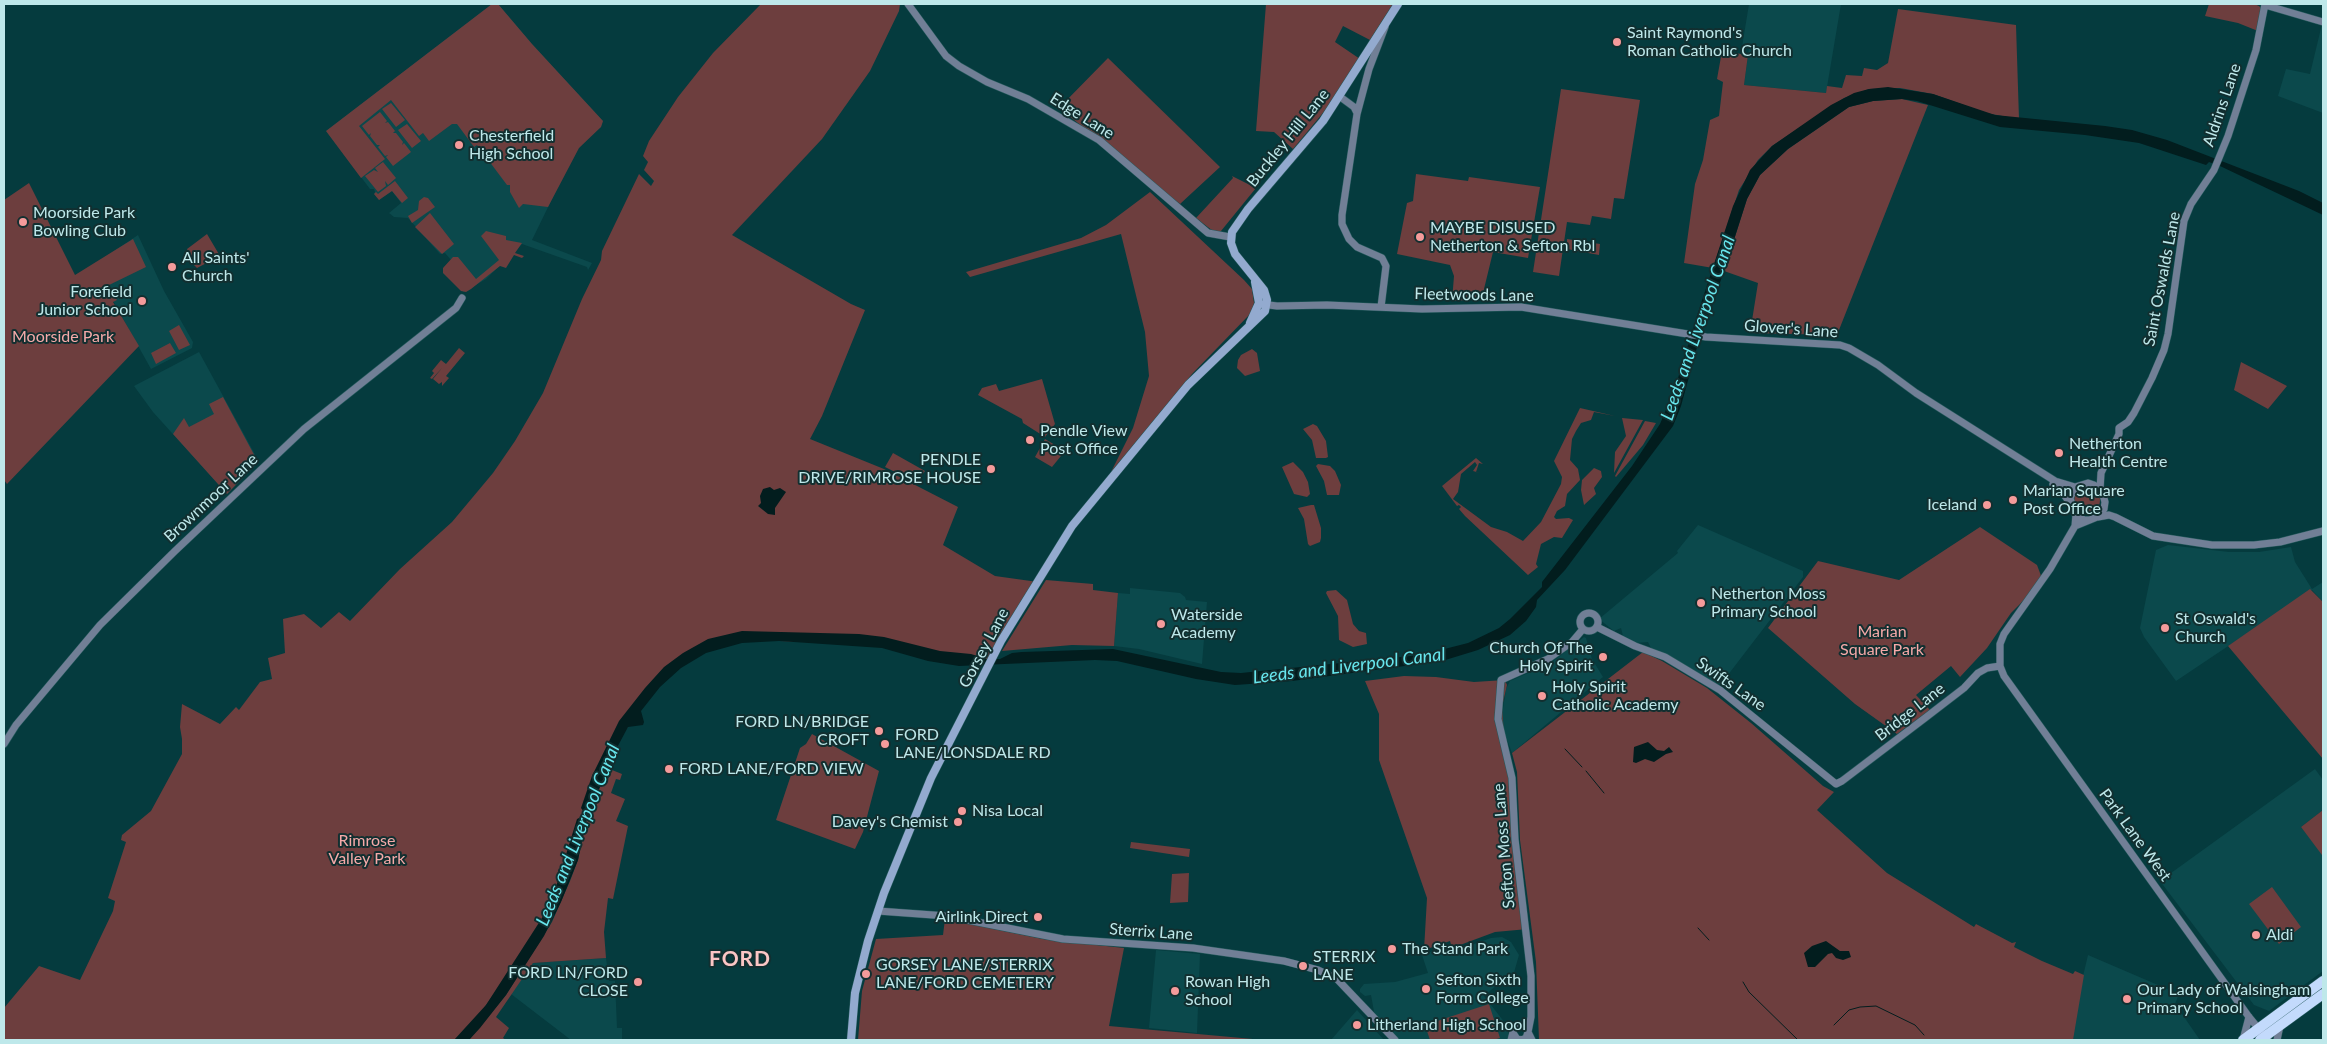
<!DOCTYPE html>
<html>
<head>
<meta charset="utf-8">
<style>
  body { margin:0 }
  #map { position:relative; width:2327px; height:1044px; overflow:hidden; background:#053b3e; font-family:Lato,sans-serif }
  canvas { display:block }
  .frame { position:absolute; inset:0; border:5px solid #bee8ea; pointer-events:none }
</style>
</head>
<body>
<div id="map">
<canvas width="2327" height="1044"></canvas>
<div class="frame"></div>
</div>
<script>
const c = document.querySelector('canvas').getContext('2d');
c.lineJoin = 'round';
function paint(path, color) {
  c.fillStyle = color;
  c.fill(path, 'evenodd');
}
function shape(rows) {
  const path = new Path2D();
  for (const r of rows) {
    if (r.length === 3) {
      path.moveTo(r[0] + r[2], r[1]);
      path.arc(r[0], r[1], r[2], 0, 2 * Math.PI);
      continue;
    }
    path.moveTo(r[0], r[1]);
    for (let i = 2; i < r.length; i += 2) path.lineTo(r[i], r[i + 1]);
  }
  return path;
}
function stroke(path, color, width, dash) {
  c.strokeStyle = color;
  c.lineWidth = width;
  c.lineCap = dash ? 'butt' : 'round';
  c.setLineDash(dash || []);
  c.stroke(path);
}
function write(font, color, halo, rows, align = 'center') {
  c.font = font + ' Lato,sans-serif';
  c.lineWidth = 4;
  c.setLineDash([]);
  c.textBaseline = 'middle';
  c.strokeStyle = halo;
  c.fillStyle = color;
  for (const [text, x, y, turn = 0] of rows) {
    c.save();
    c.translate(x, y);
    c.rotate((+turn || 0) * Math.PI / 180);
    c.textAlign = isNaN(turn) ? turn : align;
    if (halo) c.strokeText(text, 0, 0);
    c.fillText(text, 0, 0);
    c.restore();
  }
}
paint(shape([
  [492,4,498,4,532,44,603,121,601,127,582,143,572,158,532,240,592,263,588,270,587,267,522,244,486,279,464,292,443,273,444,267,451,260,445,253,440,254,408,218,394,217,389,213,401,203,392,191,379,200,374,194,375,192,374,189,370,189,326,131],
  [1749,4,1841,4,1826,93,1744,85,1749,48,1742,47],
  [2322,24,2323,25,2323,113,2278,96,2286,69,2310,74],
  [138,235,164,291,193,342,192,348,151,369,93,265],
  [199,352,257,458,257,464,227,494,153,412,134,386],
  [1698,525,1803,571,1803,577,1721,684,1715,685,1670,657,1651,648,1648,642,1636,643,1623,636,1621,628,1614,631,1599,619,1678,553,1677,551],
  [2168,545,2229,552,2259,552,2291,547,2295,562,2312,589,2323,582,2323,602,2312,590,2176,681,2144,637,2140,628,2156,550],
  [1130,588,1180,593,1185,597,1186,600,1207,602,1202,664,1139,649,1114,646,1118,593,1130,594],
  [1584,637,1586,638,1592,659,1603,677,1512,753,1504,732,1502,715,1506,689,1510,681,1551,663],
  [2315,769,2323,780,2323,810,2301,827,2323,854,2323,971,2269,1011,2254,1005,2160,881],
  [1502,937,1511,942,1519,955,1513,976,1504,979,1484,996,1505,1023,1508,1031,1508,1040,1397,1040,1375,1017,1371,995,1365,996,1360,992,1360,989,1364,984,1395,982,1428,973,1422,955,1447,946,1449,953,1491,938],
  [1156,950,1200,954,1197,1033,1149,1028],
  [2088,955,2179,994,2175,1004,2200,1040,2068,1040],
  [606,958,609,981,615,981,617,1028,622,1028,622,1040,571,1040,511,994,533,963],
  [1357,1010,1384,1040,1331,1040]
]), '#0b494c');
paint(shape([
  [492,4,498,4,532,44,603,121,601,127,579,148,548,207,523,204,519,208,510,192,510,185,507,185,477,145,474,147,457,124,452,124,429,141,423,133,419,136,391,100,359,126,385,159,361,178,326,131],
  [761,4,900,4,899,11,870,71,822,139,732,235,851,304,865,310,822,416,810,439,884,469,958,507,943,545,995,576,1038,582,985,662,899,646,732,639,668,671,606,757,547,920,461,1040,4,1040,4,1008,39,966,80,980,113,911,115,901,108,898,126,842,121,840,122,835,151,811,182,754,182,739,180,727,182,704,220,724,236,707,239,710,260,682,272,679,268,658,285,653,283,619,304,614,321,628,339,612,350,621,400,569,452,522,493,473,515,441,543,393,582,299,601,260,602,251,639,174,651,186,654,181,644,170,648,162,643,156,649,141,678,97,713,53],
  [1266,4,1393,4,1370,40,1343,26,1335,42,1360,59,1327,108,1293,149,1274,132,1256,131],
  [2209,4,2254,4,2259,6,2261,8,2258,31,2238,23,2205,16],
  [1898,9,2016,25,2019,119,1986,113,1933,94,1900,88,1869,89,1844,98,1772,146,1758,160,1739,190,1713,268,1684,263,1695,184,1703,160,1710,120,1719,116,1723,82,1717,79,1722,51,1748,55,1744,85,1826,93,1827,86,1842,88,1846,75,1862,76,1864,68,1877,70,1888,63],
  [1108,58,1220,167,1180,204,1059,108],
  [1561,89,1640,100,1624,199,1614,198,1611,219,1592,216,1590,225,1567,222,1559,276,1533,272],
  [1902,99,1928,105,1837,335,1750,333,1758,283,1724,271,1747,199,1760,175,1788,149,1849,107,1873,101],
  [391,103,405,120,396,127,382,109],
  [380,112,387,121,385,123,388,122,395,131,393,133,396,133,403,142,402,145,404,143,411,152,393,166,386,157,388,155,385,156,378,147,380,145,377,145,370,136,371,133,369,135,362,126],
  [407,124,421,141,412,148,398,130],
  [383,162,396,178,388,185,385,181,386,186,378,192,365,176,374,170,378,172,375,168],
  [1416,174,1468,181,1469,177,1540,187,1528,258,1493,252,1484,289,1484,299,1452,301,1454,276,1450,265,1397,254,1407,203,1413,201],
  [1232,176,1256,188,1221,231,1213,231,1196,218,1233,178],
  [395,181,408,198,402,203,392,191,379,200,374,194,376,192,378,194],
  [29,183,75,275,133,239,146,267,107,286,117,300,113,302,139,346,7,484,4,480,4,200],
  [1150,192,1244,280,1252,289,1254,303,1251,313,1192,374,1111,472,1133,428,1149,376,1145,332,1121,234,970,277,966,272,1081,238,1106,225],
  [424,197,428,198,435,207,412,223,408,216,418,210,419,201],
  [430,213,454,244,442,254,415,227],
  [486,231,506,236,506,240,522,243,515,253,524,256,522,258,514,255,506,268,500,266,471,289,466,292,461,291,443,273,443,268,453,257,458,257,476,279,499,260,481,236],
  [207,234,220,256,197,268,192,263,187,249],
  [1567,239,1600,244,1599,255,1567,249],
  [179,325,190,345,179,350,169,331],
  [170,343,176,353,156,364,151,353],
  [459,348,465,353,446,376,449,378,442,386,442,382,439,384,433,379,442,368,432,379,430,378,434,373,432,371,441,360,446,364],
  [1252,349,1257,353,1260,371,1245,376,1237,368,1238,360,1241,355],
  [2241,362,2287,386,2268,409,2234,390],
  [1042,379,1055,424,1045,437,1023,423,1022,419,978,395,982,388,996,384,999,391],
  [223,397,258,462,227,494,173,434,184,418,189,427,214,414,209,404],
  [1580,408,1615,416,1594,412,1591,420,1581,423,1576,431,1572,439,1570,460,1578,469,1580,480,1567,494,1565,506,1557,511,1554,517,1556,519,1569,518,1573,520,1562,538,1554,537,1541,544,1536,564,1538,567,1528,575,1465,516,1459,509,1461,507,1459,505,1457,506,1442,486,1476,458,1483,464,1479,463,1476,472,1480,473,1473,471,1477,465,1475,462,1461,474,1458,492,1453,499,1491,527,1507,532,1523,541,1541,522,1561,484,1562,477,1554,461],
  [1622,418,1643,420,1614,473,1615,452,1626,436],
  [1645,421,1656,423,1643,445,1616,477,1615,476],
  [1313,424,1317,426,1326,441,1328,457,1326,458,1316,458,1312,440,1303,429],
  [1045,439,1065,451,1052,467,1035,457],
  [893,453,925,471,917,483,885,467],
  [1293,462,1303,472,1308,482,1310,494,1307,497,1294,494,1282,467],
  [1318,464,1330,466,1335,471,1341,485,1339,495,1327,495,1324,481,1316,466],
  [1594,468,1601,471,1602,477,1594,488,1596,494,1584,505,1581,490,1582,480],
  [2087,500,13],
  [1311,505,1314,505,1321,528,1321,538,1320,542,1310,546,1308,544,1304,519,1298,508],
  [1980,527,2037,565,2043,581,2011,613,1987,648,1960,677,1951,666,1916,695,1930,710,1897,734,1855,704,1768,628,1818,561,1899,580],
  [1046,580,1093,584,1093,590,1118,593,1114,646,1072,645,1002,651],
  [2310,589,2323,602,2323,759,2228,646],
  [1336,590,1347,600,1353,624,1359,631,1366,633,1367,644,1353,647,1339,640,1338,616,1326,593,1327,591],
  [1643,652,1662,661,1707,688,1751,723,1823,786,1834,792,1817,810,1887,873,1974,927,1976,924,2012,943,2016,942,2014,947,2042,961,2073,974,2075,971,2084,975,2073,1040,1539,1040,1536,962,1520,840,1517,772,1512,753],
  [1404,676,1436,677,1474,682,1505,680,1507,685,1502,707,1504,733,1528,929,1495,932,1452,948,1450,941,1424,950,1427,898,1379,760,1379,714,1365,681],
  [812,734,879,771,863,832,855,849,776,820,800,748,806,744],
  [608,765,612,767,604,788,612,770,622,774,620,780,616,779,611,793,625,799,616,821,628,826,613,899,608,898,604,932,606,958,533,963,496,1017,509,1028,503,1038,506,1040,469,1040,506,995,552,922,570,881,578,860,588,814,590,812],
  [2323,810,2323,854,2322,855,2301,827],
  [1131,842,1190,849,1189,857,1130,848],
  [1189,873,1188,902,1170,903,1172,874],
  [2272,887,2301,927,2279,944,2249,904],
  [945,919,1043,939,1124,948,1109,1026,1264,1040,858,1040,862,991,876,939,943,935],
  [1489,1004,1500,1038,1493,1040,1430,1040,1425,1025]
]), '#6d3e3e');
paint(shape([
  [1888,87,1933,94,1995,115,2105,126,2132,130,2167,140,2299,191,2323,203,2323,215,2220,166,2209,162,2206,165,2139,143,2085,135,2000,127,1917,101,1902,99,1873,101,1849,107,1788,149,1760,175,1747,199,1724,271,1705,326,1702,329,1681,406,1673,426,1565,570,1537,600,1536,607,1526,621,1510,635,1478,650,1442,661,1292,681,1235,685,1196,679,1117,661,1095,660,959,666,928,661,882,648,779,641,742,643,706,653,681,668,660,687,641,711,644,722,643,725,628,727,612,757,590,812,587,814,578,860,561,902,544,936,506,995,480,1028,469,1040,454,1040,486,1005,542,918,556,887,577,819,583,816,584,812,581,808,592,776,619,721,645,688,664,667,683,653,708,639,742,631,859,634,884,637,940,651,971,654,987,659,1000,659,1012,653,1022,652,1113,649,1221,672,1241,673,1421,655,1468,643,1499,628,1510,619,1542,587,1542,582,1632,466,1660,424,1675,388,1688,345,1692,340,1694,325,1733,206,1750,170,1772,146,1831,105,1854,93,1869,89],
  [770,487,774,490,780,488,786,492,775,508,775,515,768,514,758,506,761,503,760,496,763,489],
  [1648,742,1657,750,1664,751,1669,747,1673,752,1666,754,1654,762,1645,759,1636,763,1633,762,1634,747],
  [1826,941,1840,951,1849,951,1851,957,1843,960,1836,958,1832,953,1828,954,1815,967,1808,967,1804,953,1812,946]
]), '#021d1e');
stroke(shape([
  [1565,749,1582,767],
  [1586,771,1604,793],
  [1698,928,1709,940],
  [1743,982,1749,992,1798,1040],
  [1834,1025,1849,1010,1860,1007,1876,1006,1915,1025,1924,1035]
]), '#021d1e', 1);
const tertiary = shape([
  [908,4,946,56,959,66,987,82,1028,99,1099,140,1208,233,1230,237],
  [2265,5,2323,22],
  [1339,96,1354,107,1357,113],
  [1261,304,1277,306,1327,305,1422,309,1521,307,1706,337,1840,345,1849,348,1878,365,1916,393,2055,481,2075,487],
  [1381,307,1386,266,1382,258,1357,247,1349,239,1342,224,1342,215,1357,114,1369,69,1385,27],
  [2053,484,2059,488,2070,503],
  [2100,490,2101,473,2119,434,2119,428,2128,422,2134,413,2152,378,2164,350,2168,334,2184,221,2191,204,2214,170,2228,136,2256,50,2265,4],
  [2076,514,2075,526,2050,569,2004,634,2000,644,2000,666,2004,676,2249,1017,2268,1040],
  [2098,517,2109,515,2115,517,2153,536,2212,545,2254,545,2280,542,2323,531],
  [2075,526,2097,517,2104,509,2105,502,2102,491,2094,485,2088,483,2075,487,2070,498,2075,514,2084,520,2088,520],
  [1589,622,9],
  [1597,627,1635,646,1665,657,1720,690,1836,784,1842,781,1925,718,1964,688,1978,673,1987,668,2000,666],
  [4,744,16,725,100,625,175,551,304,429,456,308,462,298],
  [878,911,947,916,1063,939,1193,948,1284,961,1318,970,1337,979,1395,1040],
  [1528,1032,1531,1017,1531,976,1515,839,1512,778,1498,719,1501,680,1548,659,1572,642,1583,629],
  [1513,1033,1517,1039,1522,1040,1526,1038,1528,1032],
  [1511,1040,1514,1028,1520,1025,1526,1028,1532,1040],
  [2243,1040,2249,1017],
  [2277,1040,2280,1026]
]);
const secondary = shape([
  [1250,323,1259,303,1255,282],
  [851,1040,855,993,868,941,884,893,931,778,1001,641,1072,526,1188,385,1265,311,1267,300,1264,290,1235,254,1231,243,1232,232,1248,209,1323,121,1398,4]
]);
const trunk = shape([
  [2243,1040,2323,981],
  [2260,1040,2323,994]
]);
stroke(tertiary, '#265a5d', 8);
stroke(secondary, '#265a5d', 9);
stroke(trunk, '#265a5d', 11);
stroke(tertiary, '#717f96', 7);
stroke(secondary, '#93aacf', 8);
stroke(trunk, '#c3dafc', 10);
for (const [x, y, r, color] of [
  [1617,42,5,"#f59b9b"],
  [459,145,5,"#f59b9b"],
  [23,222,5,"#f59b9b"],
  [1420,237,5,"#f59b9b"],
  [172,267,5,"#f59b9b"],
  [142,301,5,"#f59b9b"],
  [1030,440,5,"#f59b9b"],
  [2059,453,5,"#f59b9b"],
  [991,469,5,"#f59b9b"],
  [2013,500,5,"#f59b9b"],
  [1987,505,5,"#f59b9b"],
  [1701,603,5,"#f59b9b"],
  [1161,624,5,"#f59b9b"],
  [2165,628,5,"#f59b9b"],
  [1603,657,5,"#f59b9b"],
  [1542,696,5,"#f59b9b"],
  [879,731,5,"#f59b9b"],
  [885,744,5,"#f59b9b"],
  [669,769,5,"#f59b9b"],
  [962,811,5,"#f59b9b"],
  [958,822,5,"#f59b9b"],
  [1038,917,5,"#f59b9b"],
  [2256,935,5,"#f59b9b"],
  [1392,949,5,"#f59b9b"],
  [1303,966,5,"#f59b9b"],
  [866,974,5,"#f59b9b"],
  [638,982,5,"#f59b9b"],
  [1426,989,5,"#f59b9b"],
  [1175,991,5,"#f59b9b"],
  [2127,999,5,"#f59b9b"],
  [1357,1025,5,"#f59b9b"]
]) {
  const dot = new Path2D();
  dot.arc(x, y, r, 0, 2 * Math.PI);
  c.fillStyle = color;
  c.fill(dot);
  stroke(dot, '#122f30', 2);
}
write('16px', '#bee8ea', '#122f30', [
  ["Saint Raymond's",1627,33],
  ["Roman Catholic Church",1627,51],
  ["Chesterfield",469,136],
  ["High School",469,154],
  ["Moorside Park",33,213],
  ["Bowling Club",33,231],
  ["MAYBE DISUSED",1430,228],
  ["Netherton & Sefton Rbl",1430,246],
  ["All Saints'",182,258],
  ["Church",182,276],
  ["Forefield",132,292,"right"],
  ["Junior School",132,310,"right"],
  ["Pendle View",1040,431],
  ["Post Office",1040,449],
  ["Netherton",2069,444],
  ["Health Centre",2069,462],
  ["PENDLE",981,460,"right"],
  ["DRIVE/RIMROSE HOUSE",981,478,"right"],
  ["Marian Square",2023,491],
  ["Post Office",2023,509],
  ["Iceland",1977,505,"right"],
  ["Netherton Moss",1711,594],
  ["Primary School",1711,612],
  ["Waterside",1171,615],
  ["Academy",1171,633],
  ["St Oswald's",2175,619],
  ["Church",2175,637],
  ["Church Of The",1593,648,"right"],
  ["Holy Spirit",1593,666,"right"],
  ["Holy Spirit",1552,687],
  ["Catholic Academy",1552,705],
  ["FORD LN/BRIDGE",869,722,"right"],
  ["CROFT",869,740,"right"],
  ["FORD",895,735],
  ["LANE/LONSDALE RD",895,753],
  ["FORD LANE/FORD VIEW",679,769],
  ["Nisa Local",972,811],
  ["Davey's Chemist",948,822,"right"],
  ["Airlink Direct",1028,917,"right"],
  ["Aldi",2266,935],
  ["The Stand Park",1402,949],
  ["STERRIX",1313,957],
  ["LANE",1313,975],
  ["GORSEY LANE/STERRIX",876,965],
  ["LANE/FORD CEMETERY",876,983],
  ["FORD LN/FORD",628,973,"right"],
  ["CLOSE",628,991,"right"],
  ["Sefton Sixth",1436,980],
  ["Form College",1436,998],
  ["Rowan High",1185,982],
  ["School",1185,1000],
  ["Our Lady of Walsingham",2137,990],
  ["Primary School",2137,1008],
  ["Litherland High School",1367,1025]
], 'left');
write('16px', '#bee8ea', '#122f30', [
  ["Aldrins Lane",2222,105,-71],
  ["Edge Lane",1082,116,32],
  ["Buckley Hill Lane",1288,138,-51],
  ["Saint Oswalds Lane",2162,279,-79],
  ["Fleetwoods Lane",1474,295,1],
  ["Glover's Lane",1791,329,4],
  ["Brownmoor Lane",211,498,-43],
  ["Gorsey Lane",984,648,-62],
  ["Swifts Lane",1731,684,35],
  ["Bridge Lane",1910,712,-38],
  ["Park Lane West",2135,835,54],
  ["Sefton Moss Lane",1504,846,-95],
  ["Sterrix Lane",1151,932,4]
]);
write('16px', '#f6aaa9', '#122f30', [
  ["Moorside Park",63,337],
  ["Marian",1882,632],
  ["Square Park",1882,650],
  ["Rimrose",367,841],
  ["Valley Park",367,859]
]);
write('italic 18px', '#67e6ed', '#122f30', [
  ["Leeds and Liverpool Canal",1698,328,-71],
  ["Leeds and Liverpool Canal",1349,666,-7],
  ["Leeds and Liverpool Canal",578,835,-68]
]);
c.letterSpacing = '1px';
write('bold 21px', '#fbc6c5', '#122f30', [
  ["FORD",740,959]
]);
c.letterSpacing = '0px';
</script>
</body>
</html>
